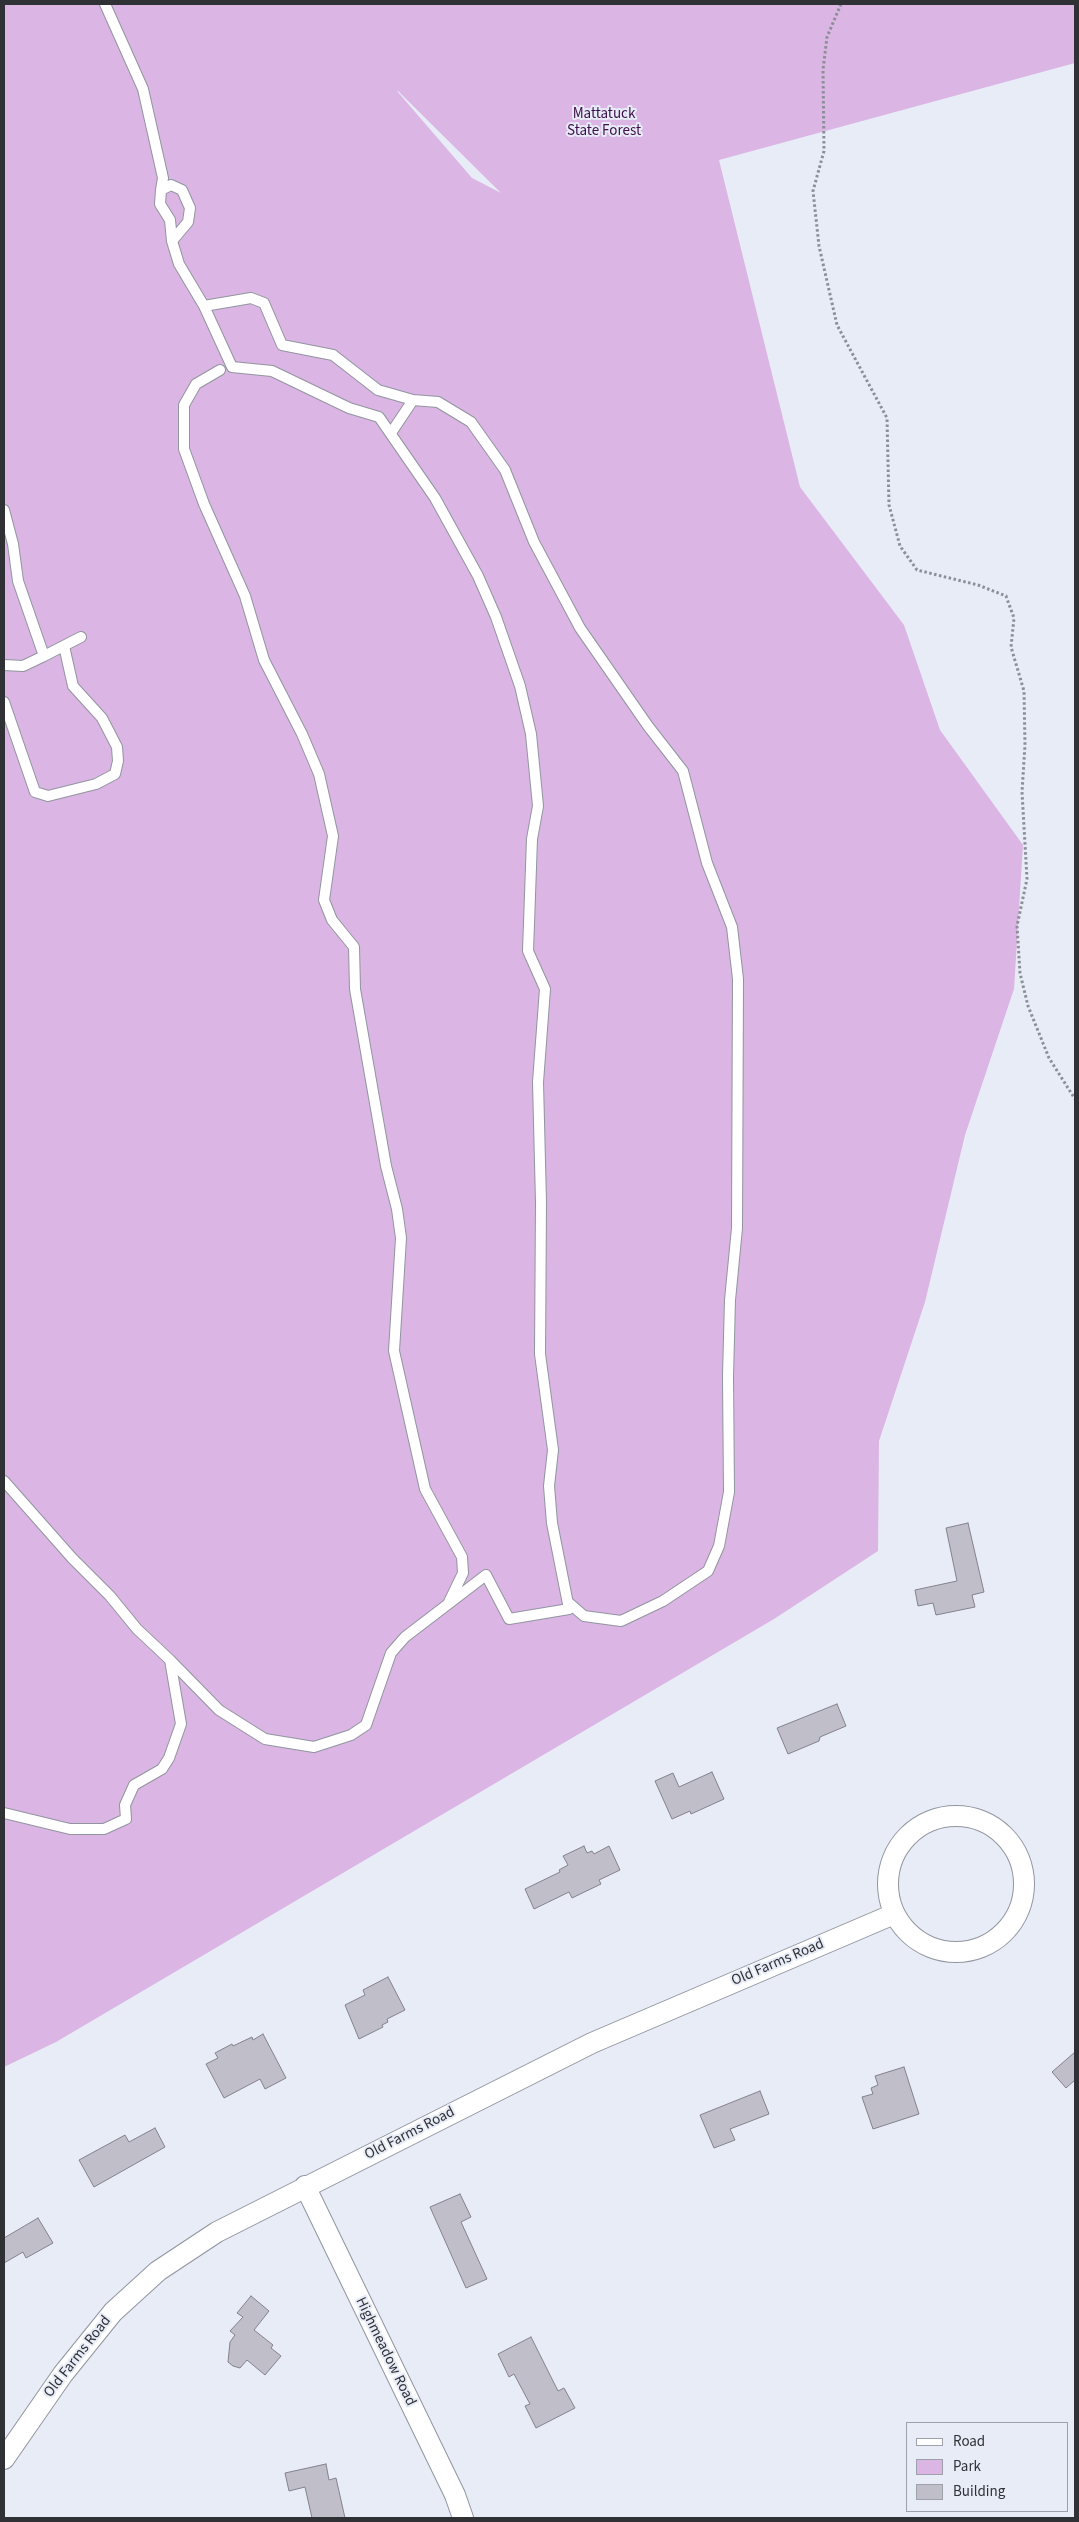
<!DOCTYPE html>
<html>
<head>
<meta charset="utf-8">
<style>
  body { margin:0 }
  #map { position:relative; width:1079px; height:2522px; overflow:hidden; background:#e7ecf7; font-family:"Source Sans 3",sans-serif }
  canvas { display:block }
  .frame { position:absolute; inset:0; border:5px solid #2f3135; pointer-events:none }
  .legend { position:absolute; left:906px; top:2422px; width:162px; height:90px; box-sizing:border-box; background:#e7ecf7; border:1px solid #9da1a9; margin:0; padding:6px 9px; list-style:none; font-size:15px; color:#2f3135 }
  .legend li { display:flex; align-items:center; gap:10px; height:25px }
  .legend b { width:25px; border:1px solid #9da1a9 }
</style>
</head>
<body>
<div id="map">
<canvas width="1079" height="2522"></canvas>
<div class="frame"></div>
<ul class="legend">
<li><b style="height:6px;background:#fff"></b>Road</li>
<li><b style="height:14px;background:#dbb5e4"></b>Park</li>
<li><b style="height:14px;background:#c0bec9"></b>Building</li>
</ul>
</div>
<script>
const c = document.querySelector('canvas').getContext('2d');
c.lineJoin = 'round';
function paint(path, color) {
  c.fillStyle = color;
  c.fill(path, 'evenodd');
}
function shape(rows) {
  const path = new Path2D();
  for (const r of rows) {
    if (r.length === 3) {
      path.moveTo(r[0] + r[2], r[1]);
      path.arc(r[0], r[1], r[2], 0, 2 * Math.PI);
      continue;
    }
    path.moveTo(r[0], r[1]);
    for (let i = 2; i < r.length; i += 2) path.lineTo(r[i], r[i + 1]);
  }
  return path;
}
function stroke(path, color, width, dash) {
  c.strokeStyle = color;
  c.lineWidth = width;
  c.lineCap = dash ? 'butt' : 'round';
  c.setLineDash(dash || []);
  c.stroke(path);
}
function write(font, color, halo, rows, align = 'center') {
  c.font = font + ' "Source Sans 3",sans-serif';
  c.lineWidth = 4;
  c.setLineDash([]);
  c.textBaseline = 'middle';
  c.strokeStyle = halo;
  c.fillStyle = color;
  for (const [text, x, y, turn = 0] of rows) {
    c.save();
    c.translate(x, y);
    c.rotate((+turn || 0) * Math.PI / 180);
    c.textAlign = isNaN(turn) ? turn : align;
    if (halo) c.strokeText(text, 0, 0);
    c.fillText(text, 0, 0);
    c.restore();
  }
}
paint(shape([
  [4,4,1075,4,1075,63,719,160,800,487,904,625,940,730,1023,845,1014,989,965,1135,925,1302,879,1441,878,1551,774,1619,56,2042,4,2067],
  [397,91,398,91,501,193,472,178]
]), '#dbb5e4');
const building = shape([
  [968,1523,984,1592,972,1595,975,1607,936,1615,933,1603,918,1606,915,1590,957,1581,946,1528,968,1523],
  [837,1704,846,1726,820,1737,819,1741,788,1754,777,1728,837,1704],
  [712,1772,724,1799,691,1814,690,1811,672,1819,655,1781,673,1773,679,1787,712,1772],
  [584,1846,587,1853,592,1851,594,1854,609,1846,620,1870,599,1880,601,1884,572,1898,569,1892,534,1909,525,1889,560,1872,559,1870,568,1865,563,1856,584,1846],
  [388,1977,405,2010,387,2019,388,2022,382,2025,383,2027,359,2039,345,2005,365,1995,363,1990,388,1977],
  [263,2034,286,2078,265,2089,260,2079,224,2098,206,2064,218,2058,215,2053,232,2044,233,2046,252,2037,253,2040,263,2034],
  [1075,2052,1075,2080,1066,2088,1052,2072,1075,2052],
  [904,2067,919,2114,873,2129,862,2097,873,2094,871,2088,878,2085,875,2076,904,2067],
  [760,2091,769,2114,730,2129,735,2140,714,2148,700,2115,760,2091],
  [155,2128,165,2147,94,2187,79,2160,125,2135,129,2142,155,2128],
  [460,2194,471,2217,461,2222,487,2279,466,2288,430,2207,460,2194],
  [38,2218,53,2243,26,2258,23,2252,4,2263,4,2238,38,2218],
  [251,2296,269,2311,254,2330,273,2345,271,2348,281,2356,265,2375,247,2360,240,2368,233,2366,228,2362,230,2342,235,2335,230,2331,243,2317,237,2313,251,2296],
  [531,2337,558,2391,564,2388,575,2408,536,2428,525,2406,530,2404,514,2374,509,2377,498,2354,531,2337],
  [326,2464,329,2480,336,2478,345,2518,312,2518,305,2487,289,2491,285,2473,326,2464]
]);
paint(building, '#c0bec9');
stroke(building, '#83818c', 1);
const service = shape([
  [105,4,143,89,163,178,161,190],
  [204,306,251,298,264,303,282,345,333,355,378,390,413,400,391,433],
  [220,370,196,384,184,405,184,449,204,504,245,596,264,660,302,734,319,774,333,836,324,900,332,920,354,947,355,989,386,1166,397,1209,401,1238,394,1351,425,1489,462,1557,463,1573,449,1602],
  [413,400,438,402,471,422,505,470,534,542,580,628,648,726,683,771,707,863,732,927,738,979,737,1228,730,1300,728,1376,729,1492,719,1546,708,1571,663,1601,621,1621,584,1616,569,1603],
  [4,510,13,544,18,581,44,656,81,637],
  [4,665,23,666,44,656],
  [4,702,35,792,48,796,96,784,115,774,118,761,117,747,102,718,73,686,64,646],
  [4,1481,72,1558,110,1596,137,1629,170,1660,181,1724,169,1758,162,1769,134,1785,125,1805,126,1819,104,1829,70,1829,4,1813],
  [170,1660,219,1710,265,1739,314,1747,351,1735,366,1725,391,1653,405,1637,486,1575,509,1619,569,1609,552,1523,549,1486,553,1450,540,1354,541,1202,538,1082,545,989,528,951,532,839,538,806,531,734,520,686,496,617,478,576,435,498,379,417,349,408,272,371,232,367,204,306,179,264,172,241,170,220,160,204,161,190,171,185,182,190,190,208,188,222,172,241]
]);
const minor = shape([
  [956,1884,68],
  [305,2186,455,2495,463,2518],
  [4,2459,63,2374,113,2312,158,2271,217,2232,592,2043,894,1914]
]);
stroke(service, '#91959f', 12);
stroke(minor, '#91959f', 22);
stroke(shape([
  [841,4,827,37,823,70,824,151,813,191,819,246,837,325,887,418,889,505,900,546,917,570,978,585,1006,596,1014,618,1011,647,1024,691,1025,745,1022,792,1027,879,1017,926,1020,973,1028,1006,1049,1058,1075,1099]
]), '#8b8f96', 3, [2.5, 2.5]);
stroke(service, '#fff', 10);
stroke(minor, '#fff', 20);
write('15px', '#400e4b', '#e7ecf7', [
  ["Mattatuck",604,115],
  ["State Forest",604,132]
]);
write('15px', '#2f3135', '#e7ecf7', [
  ["Old Farms Road",778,1963,-23],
  ["Old Farms Road",410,2134,-27],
  ["Highmeadow Road",385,2352,64],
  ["Old Farms Road",78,2357,-52]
]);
</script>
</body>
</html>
